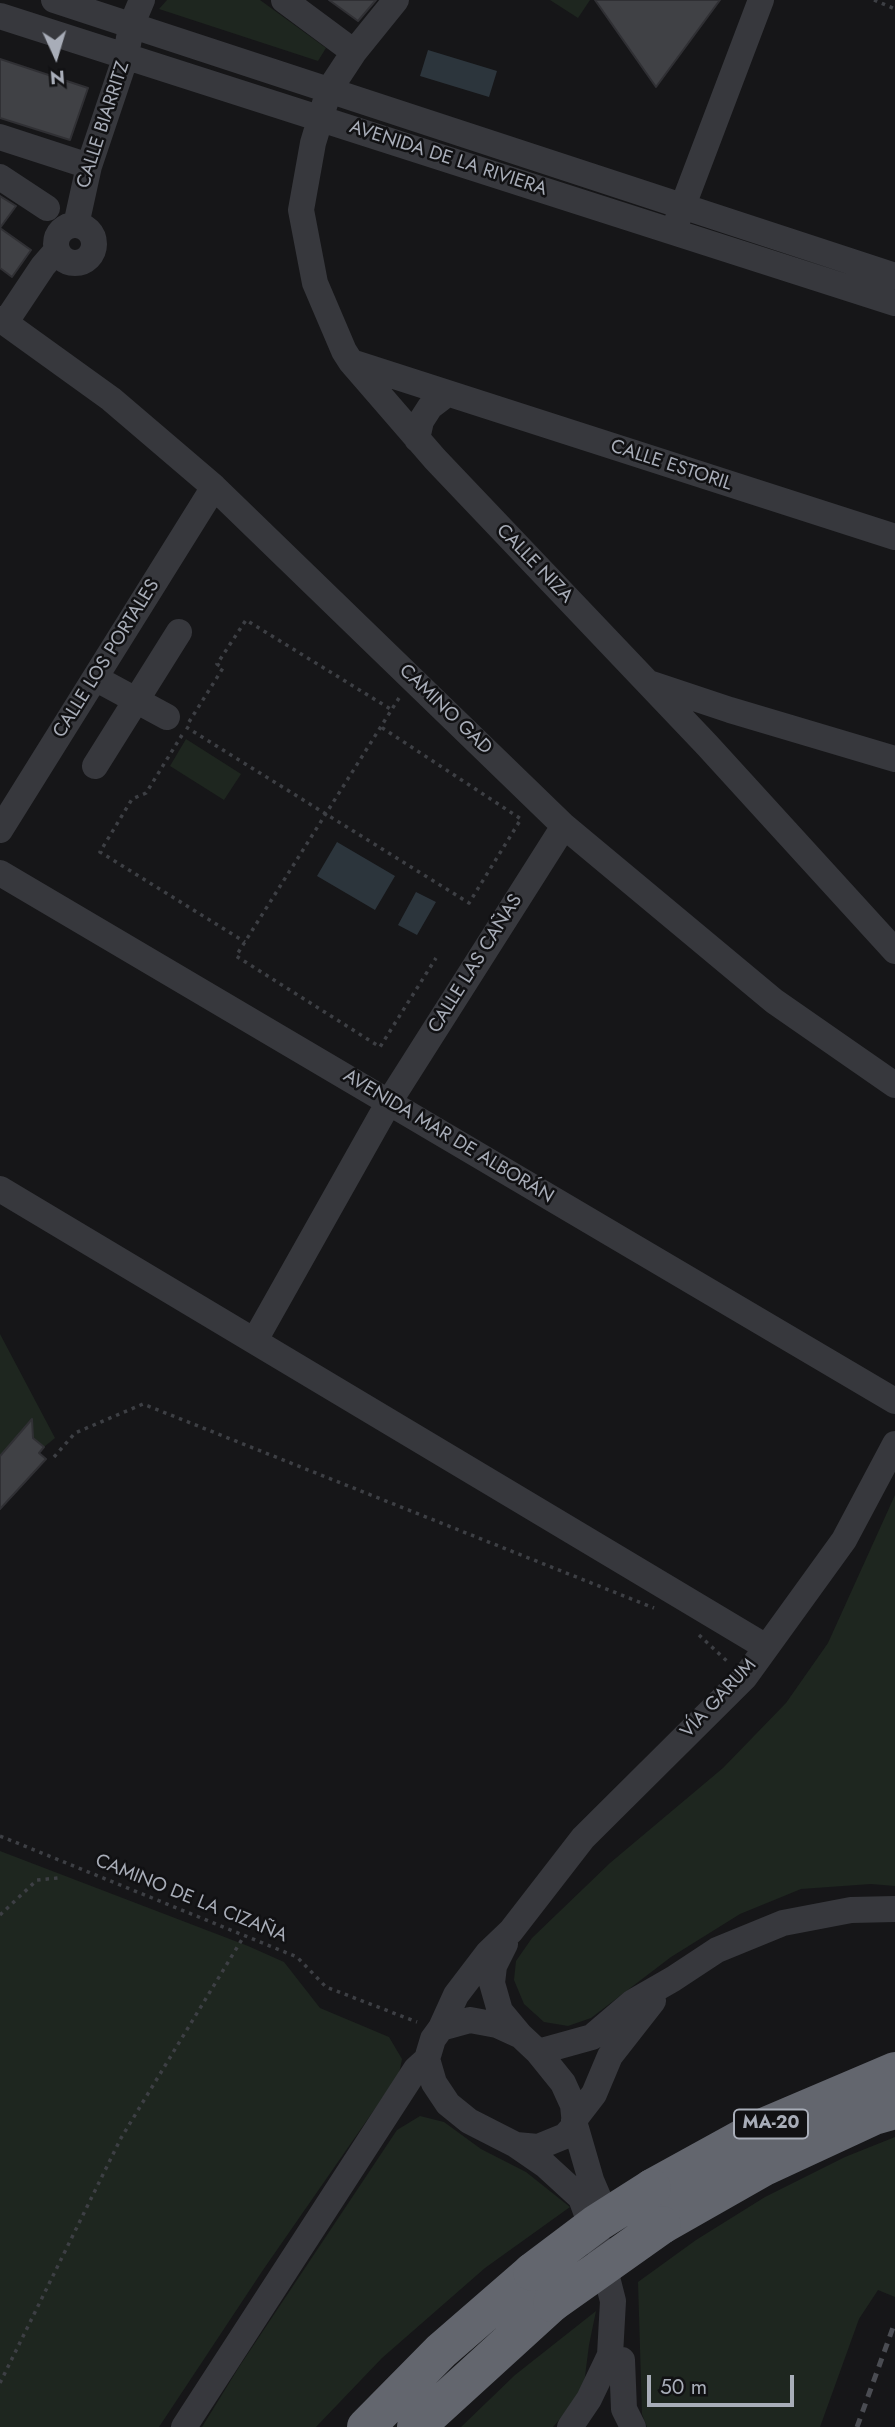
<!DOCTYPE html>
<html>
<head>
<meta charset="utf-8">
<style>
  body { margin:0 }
  #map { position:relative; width:895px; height:2427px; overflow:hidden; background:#161618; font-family:Jost,sans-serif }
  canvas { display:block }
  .north { position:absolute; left:21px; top:21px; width:70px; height:70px; -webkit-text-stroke:5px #111113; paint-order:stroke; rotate:176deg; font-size:19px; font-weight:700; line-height:28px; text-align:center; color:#a8adb8 }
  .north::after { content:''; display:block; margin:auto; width:24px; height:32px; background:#a8adb8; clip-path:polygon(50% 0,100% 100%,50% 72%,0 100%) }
  .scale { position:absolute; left:647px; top:2375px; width:147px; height:32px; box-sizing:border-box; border:4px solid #a8adb8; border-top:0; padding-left:9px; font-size:21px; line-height:24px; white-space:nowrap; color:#a8adb8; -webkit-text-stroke:5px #111113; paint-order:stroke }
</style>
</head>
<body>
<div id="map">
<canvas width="895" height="2427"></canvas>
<div class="north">N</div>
<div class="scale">50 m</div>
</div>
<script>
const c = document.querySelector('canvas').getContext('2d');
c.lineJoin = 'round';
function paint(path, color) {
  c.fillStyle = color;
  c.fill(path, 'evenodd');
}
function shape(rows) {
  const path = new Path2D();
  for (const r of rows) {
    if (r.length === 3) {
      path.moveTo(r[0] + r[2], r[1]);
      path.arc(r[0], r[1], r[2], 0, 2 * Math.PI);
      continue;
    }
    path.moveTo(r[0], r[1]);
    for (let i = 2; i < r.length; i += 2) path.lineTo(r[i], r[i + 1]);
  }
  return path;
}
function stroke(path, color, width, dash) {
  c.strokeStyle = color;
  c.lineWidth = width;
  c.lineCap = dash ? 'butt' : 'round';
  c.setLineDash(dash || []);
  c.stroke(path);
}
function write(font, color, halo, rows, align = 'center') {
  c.font = font + ' Jost,sans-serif';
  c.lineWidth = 5;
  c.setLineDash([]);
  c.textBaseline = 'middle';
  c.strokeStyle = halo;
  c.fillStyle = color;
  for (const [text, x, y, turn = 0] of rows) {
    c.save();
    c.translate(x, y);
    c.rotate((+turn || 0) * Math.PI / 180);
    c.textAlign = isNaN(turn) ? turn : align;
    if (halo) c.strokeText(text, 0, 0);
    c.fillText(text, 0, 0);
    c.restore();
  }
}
paint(shape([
  [167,0,260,0,326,48,318,61,159,9],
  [550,0,590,0,578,18],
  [186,739,241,774,224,800,170,766],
  [0,1334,55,1438,44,1447,33,1438,33,1433,28,1428,23,1429,0,1456],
  [895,1495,895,1886,871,1884,801,1889,740,1914,671,1957,591,2018,568,2026,544,2022,524,2004,514,1980,516,1961,532,1938,610,1863,723,1768,786,1703,828,1643],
  [0,1851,248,1946,284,1962,320,2008,389,2037,402,2059,399,2074,263,2270,159,2427,0,2427],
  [420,2116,444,2122,481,2149,526,2172,570,2207,485,2268,382,2358,316,2427,202,2427,239,2367,397,2130],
  [895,2137,895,2297,878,2290,859,2319,820,2427,647,2427,642,2414,638,2282,696,2240,765,2197,845,2157],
  [596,2311,589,2345,583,2392,553,2427,461,2427,515,2375]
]), '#1e261f');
paint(shape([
  [428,50,497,71,489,97,420,76],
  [337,842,395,876,375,910,317,876],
  [416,892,436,902,417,935,398,925]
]), '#2c353c');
const building = shape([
  [329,0,376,0,358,21,329,0],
  [595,0,720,0,656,87,595,0],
  [0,59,88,88,70,140,0,118,0,59],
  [0,196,16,206,0,228,31,250,12,277,0,268,0,196],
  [32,1419,33,1438,44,1447,39,1453,46,1459,0,1509,0,1456,32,1419]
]);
paint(building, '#404145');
stroke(building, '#303034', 2);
stroke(shape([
  [874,0,895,9],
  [399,698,236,956,380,1047,436,958],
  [189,722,223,668,217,664,246,620,392,710],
  [186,727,469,903,521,819,381,727],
  [182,735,146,793,132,799,100,852,245,942],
  [54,1457,75,1433,143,1404,654,1608],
  [699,1635,729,1663],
  [0,1836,297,1957,326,1987,417,2022],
  [0,1915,37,1880,58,1878],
  [0,2383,121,2138,244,1936]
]), '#3d3f44', 3.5, [3.5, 5]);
stroke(shape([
  [54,0,895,276],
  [284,0,354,52],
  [396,0,354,52,329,90,313,143,301,210,315,283,344,351,351,362,435,459,707,745,895,951],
  [0,16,895,303],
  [0,137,89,166],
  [0,177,47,208],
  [676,224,761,0],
  [75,244,19],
  [76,225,89,166,126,56,131,26,142,0],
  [0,319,111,399,214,487,564,826,774,1001,895,1085],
  [5,323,43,266,57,250],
  [351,362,895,537],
  [417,439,421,421,430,407,447,394],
  [95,678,167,717],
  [649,683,730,710,895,759],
  [95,766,179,632],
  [0,830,214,487],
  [0,873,895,1401],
  [0,1189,766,1647],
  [255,1340,389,1102,564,826],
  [505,1944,494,1966,492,1983,500,2011,520,2035],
  [470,2020,497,2025,521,2036,538,2052,563,2083,573,2105,575,2125,565,2136,538,2147,516,2145,469,2121,448,2104,434,2083,427,2059,433,2039,441,2028,470,2020],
  [441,2028,456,1995,488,1953,511,1931,583,1838,745,1677,844,1540,895,1444],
  [538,2052,592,2037,633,2002,673,1979,717,1950,783,1923,851,1910,895,1909],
  [574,2120,594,2094,610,2056,653,2001],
  [575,2125,591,2180,606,2215],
  [516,2145,545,2165,581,2198,600,2250,613,2301,610,2355,589,2399,570,2427],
  [622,2360,624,2409,633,2427],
  [184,2427,416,2069,427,2059]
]), '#37383d', 26);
stroke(shape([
  [652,2188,761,2128,895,2071],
  [662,2225,764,2167,874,2116,895,2110],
  [366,2427,441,2351,532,2272],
  [416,2427,552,2303]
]), '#63666e', 38);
stroke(shape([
  [857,2427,895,2322]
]), '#4a4c52', 5, [9, 7]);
stroke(shape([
  [532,2272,597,2223,652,2188],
  [552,2303,662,2225]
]), '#63666e', 38);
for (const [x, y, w] of [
  [771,2124,74]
]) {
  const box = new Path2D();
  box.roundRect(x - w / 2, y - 14.5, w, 29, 5);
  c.fillStyle = '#111113';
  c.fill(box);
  stroke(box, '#a8adb8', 2);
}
write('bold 18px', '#a8adb8', null, [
  ["MA-20",771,2124]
]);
write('19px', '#a8adb8', '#111113', [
  ["CALLE BIARRITZ",104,125,-72],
  ["AVENIDA DE LA RIVIERA",448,159,18],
  ["CALLE ESTORIL",671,466,18],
  ["CALLE NIZA",534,564,46],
  ["CALLE LOS PORTALES",107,659,-58],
  ["CAMINO GAD",445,710,44],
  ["CALLE LAS CAÑAS",476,964,-58],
  ["AVENIDA MAR DE ALBORÁN",448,1137,31],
  ["VÍA GARUM",719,1699,-47],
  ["CAMINO DE LA CIZAÑA",191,1899,22]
]);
</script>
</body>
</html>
